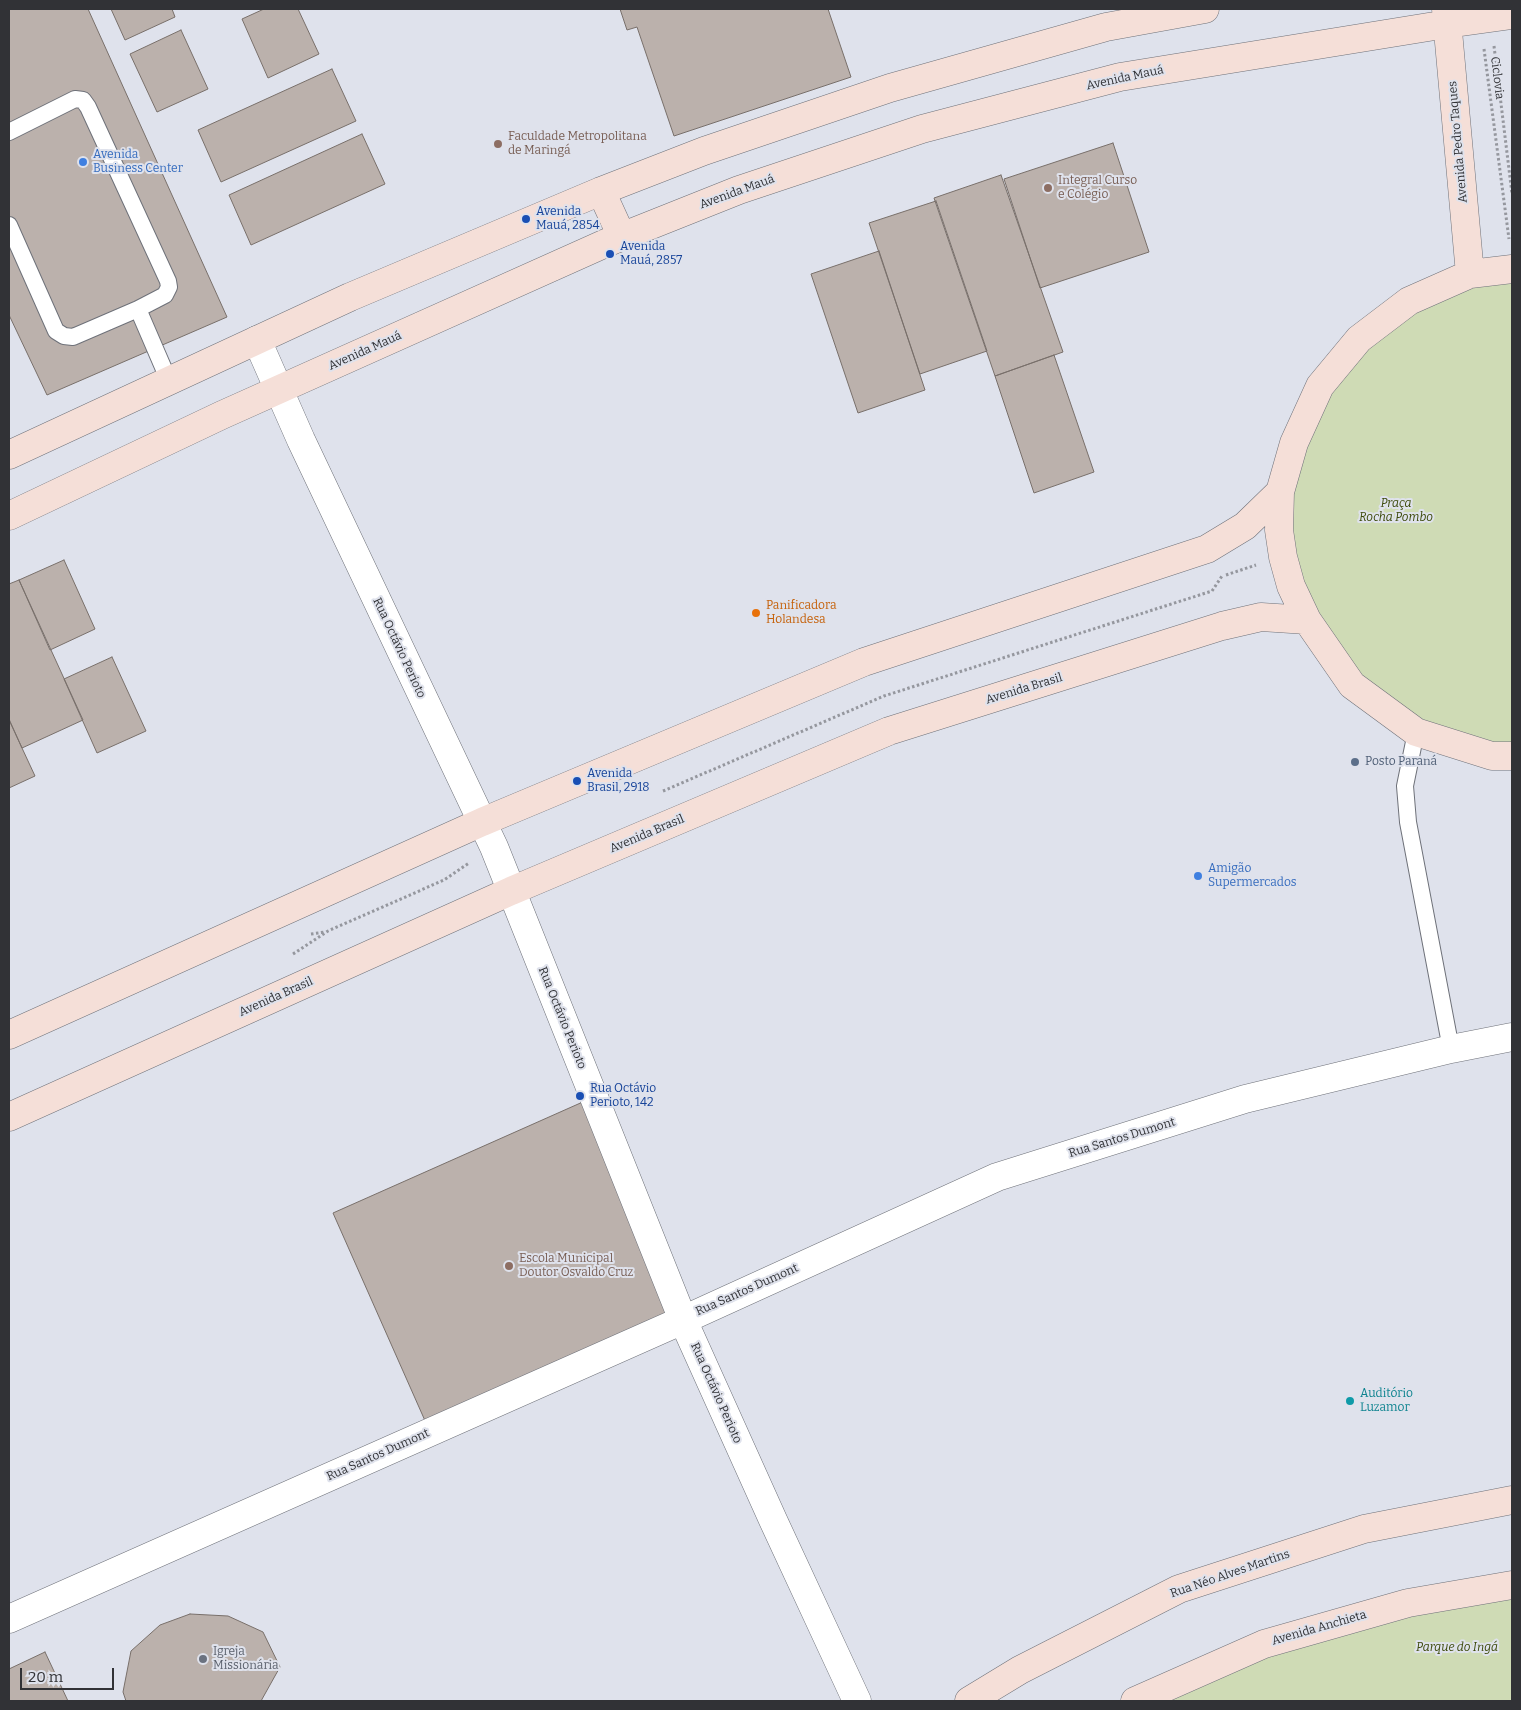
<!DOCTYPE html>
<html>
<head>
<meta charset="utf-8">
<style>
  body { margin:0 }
  #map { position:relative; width:1521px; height:1710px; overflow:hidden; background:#dfe2ec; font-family:Bitter,serif }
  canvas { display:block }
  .frame { position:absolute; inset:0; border:10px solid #313236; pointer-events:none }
  .scale { position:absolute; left:20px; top:1668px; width:94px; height:22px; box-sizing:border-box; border:2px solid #313236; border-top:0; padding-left:6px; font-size:15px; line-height:18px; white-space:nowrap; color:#313236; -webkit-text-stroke:4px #dfe2ec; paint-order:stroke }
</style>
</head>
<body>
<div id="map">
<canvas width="1521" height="1710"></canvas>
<div class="frame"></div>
<div class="scale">20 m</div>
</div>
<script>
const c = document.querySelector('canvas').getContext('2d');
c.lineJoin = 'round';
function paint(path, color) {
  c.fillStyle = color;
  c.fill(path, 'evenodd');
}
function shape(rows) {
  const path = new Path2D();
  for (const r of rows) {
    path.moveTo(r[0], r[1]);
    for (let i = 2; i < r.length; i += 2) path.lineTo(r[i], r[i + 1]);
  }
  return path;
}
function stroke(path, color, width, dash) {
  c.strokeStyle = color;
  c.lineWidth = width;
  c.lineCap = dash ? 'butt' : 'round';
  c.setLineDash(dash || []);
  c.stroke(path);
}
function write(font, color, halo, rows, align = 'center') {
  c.font = font + ' Bitter,serif';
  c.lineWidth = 4;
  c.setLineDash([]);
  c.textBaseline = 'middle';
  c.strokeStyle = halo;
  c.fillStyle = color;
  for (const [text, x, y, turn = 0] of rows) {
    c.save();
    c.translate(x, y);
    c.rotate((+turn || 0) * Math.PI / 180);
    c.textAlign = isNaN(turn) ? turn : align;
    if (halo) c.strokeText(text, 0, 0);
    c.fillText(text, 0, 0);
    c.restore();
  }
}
paint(shape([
  [1512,269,1512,756,1416,732,1307,620,1280,492,1359,338],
  [1512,1585,1512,1701,1135,1701,1176,1683]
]), '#cfdbb5');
const building = shape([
  [9,9,88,9,227,317,47,395,9,315,9,9],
  [111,9,172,9,175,17,125,40,111,9],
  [264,9,298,9,319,54,268,78,242,19,264,9],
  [620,9,828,9,851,77,674,136,637,27,627,30,620,9],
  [181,30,208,89,157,112,130,54,181,30],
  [332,69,356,121,221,182,198,130,332,69],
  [362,134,385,184,251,245,229,195,362,134],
  [1113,143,1149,252,1040,288,1004,179,1113,143],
  [1001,175,1063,352,995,376,934,198,1001,175],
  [936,201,987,351,920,374,869,223,936,201],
  [879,251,925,390,858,413,811,274,879,251],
  [1054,355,1094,472,1034,493,995,376,1054,355],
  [64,560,95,629,50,650,19,580,64,560],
  [19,580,83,720,22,748,9,719,9,584,19,580],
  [112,657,146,731,97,753,64,679,112,657],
  [9,720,35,776,9,788,9,720],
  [594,1097,683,1320,430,1432,333,1213,594,1097],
  [190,1614,228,1616,263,1632,280,1667,261,1701,126,1701,123,1692,131,1651,160,1625,190,1614],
  [45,1652,68,1701,9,1701,9,1669,45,1652]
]);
paint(building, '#bbb1ac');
stroke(building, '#786f6a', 1);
const service = shape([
  [9,132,75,99,83,100,88,107,168,281,169,287,165,295,138,309,73,337,64,336,56,331,9,225],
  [138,309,169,381],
  [1416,732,1405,786,1408,822,1451,1049]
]);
const minor = shape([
  [257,340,301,440,494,847,683,1320,773,1520,857,1701]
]);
const tertiary = shape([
  [9,1619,683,1320,997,1177,1245,1099,1451,1049,1512,1037]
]);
const secondary = shape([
  [1446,9,1470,274],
  [601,191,622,237],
  [1512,269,1470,274,1409,301,1359,339,1320,386,1294,443,1280,492,1279,530,1283,557,1291,586,1307,620,1352,685,1416,732,1492,756,1512,756],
  [9,455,350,297,601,191,704,151,890,88,1106,27,1205,9],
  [9,516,222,415,606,243,739,190,922,129,1120,77,1447,24,1512,15],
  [9,1035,482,822,864,662,1207,549,1245,526,1280,492],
  [9,1117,511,891,889,731,1222,626,1261,617,1307,620],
  [969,1701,1020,1670,1179,1589,1364,1529,1512,1500],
  [1135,1701,1264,1644,1408,1603,1512,1585]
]);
stroke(service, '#6e7179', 18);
stroke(minor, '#6e7179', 29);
stroke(tertiary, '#6e7179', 29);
stroke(secondary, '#6e7179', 29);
stroke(shape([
  [1494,46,1512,194],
  [1484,49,1509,239],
  [1226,575,1256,565],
  [663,791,884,696,1212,591,1222,576],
  [311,934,325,932],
  [293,954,328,931,444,880,469,863]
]), '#95979e', 3, [2.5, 2.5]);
stroke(service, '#fff', 16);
stroke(minor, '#fff', 28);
stroke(tertiary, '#fff', 28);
stroke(secondary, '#f5dfd8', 28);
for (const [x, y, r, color] of [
  [498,144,5,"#8d6e63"],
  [83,162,5,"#3f7fe0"],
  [1048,188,5,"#8d6e63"],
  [526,219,5,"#1a4fb4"],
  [610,254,5,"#1a4fb4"],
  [756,613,5,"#e8710a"],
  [1355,762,5,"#5c6f8a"],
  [577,781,5,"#1a4fb4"],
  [1198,876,5,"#3f7fe0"],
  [580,1096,5,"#1a4fb4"],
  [509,1266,5,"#8d6e63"],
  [1350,1401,5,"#0f9aa8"],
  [203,1659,5,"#6b7280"]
]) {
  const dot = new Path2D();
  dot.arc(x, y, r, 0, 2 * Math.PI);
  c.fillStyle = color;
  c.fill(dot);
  stroke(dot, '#dfe2ec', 2);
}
write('12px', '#313236', '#dfe2ec', [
  ["Avenida Mauá",1125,78,-12],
  ["Ciclovia",1497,78,83],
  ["Avenida Pedro Taques",1458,142,-95],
  ["Avenida Mauá",737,192,-20],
  ["Avenida Mauá",365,351,-24],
  ["Rua Octávio Perioto",399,648,65],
  ["Avenida Brasil",1024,689,-17],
  ["Avenida Brasil",647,834,-23],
  ["Avenida Brasil",276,997,-24],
  ["Rua Octávio Perioto",562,1018,68],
  ["Rua Santos Dumont",1122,1138,-17],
  ["Rua Santos Dumont",747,1290,-24],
  ["Rua Octávio Perioto",716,1393,66],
  ["Rua Santos Dumont",378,1455,-24],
  ["Rua Néo Alves Martins",1230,1574,-19],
  ["Avenida Anchieta",1319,1628,-16]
]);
write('12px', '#785e54', '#dfe2ec', [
  ["Faculdade Metropolitana",508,137],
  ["de Maringá",508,151],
  ["Integral Curso",1058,181],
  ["e Colégio",1058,195],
  ["Escola Municipal",519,1259],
  ["Doutor Osvaldo Cruz",519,1273]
], 'left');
write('12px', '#366cbe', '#dfe2ec', [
  ["Avenida",93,155],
  ["Business Center",93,169],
  ["Amigão",1208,869],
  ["Supermercados",1208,883]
], 'left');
write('12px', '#164399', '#dfe2ec', [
  ["Avenida",536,212],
  ["Mauá, 2854",536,226],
  ["Avenida",620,247],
  ["Mauá, 2857",620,261],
  ["Avenida",587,774],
  ["Brasil, 2918",587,788],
  ["Rua Octávio",590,1089],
  ["Perioto, 142",590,1103]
], 'left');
write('italic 12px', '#3b4908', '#dfe2ec', [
  ["Praça",1396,504],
  ["Rocha Pombo",1396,518],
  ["Parque do Ingá",1457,1648]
]);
write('12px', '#c56008', '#dfe2ec', [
  ["Panificadora",766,606],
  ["Holandesa",766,620]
], 'left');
write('12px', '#4e5e75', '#dfe2ec', [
  ["Posto Paraná",1365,762]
], 'left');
write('12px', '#0d838f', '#dfe2ec', [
  ["Auditório",1360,1394],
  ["Luzamor",1360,1408]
], 'left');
write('12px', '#5b616d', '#dfe2ec', [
  ["Igreja",213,1652],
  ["Missionária",213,1666]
], 'left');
</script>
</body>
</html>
